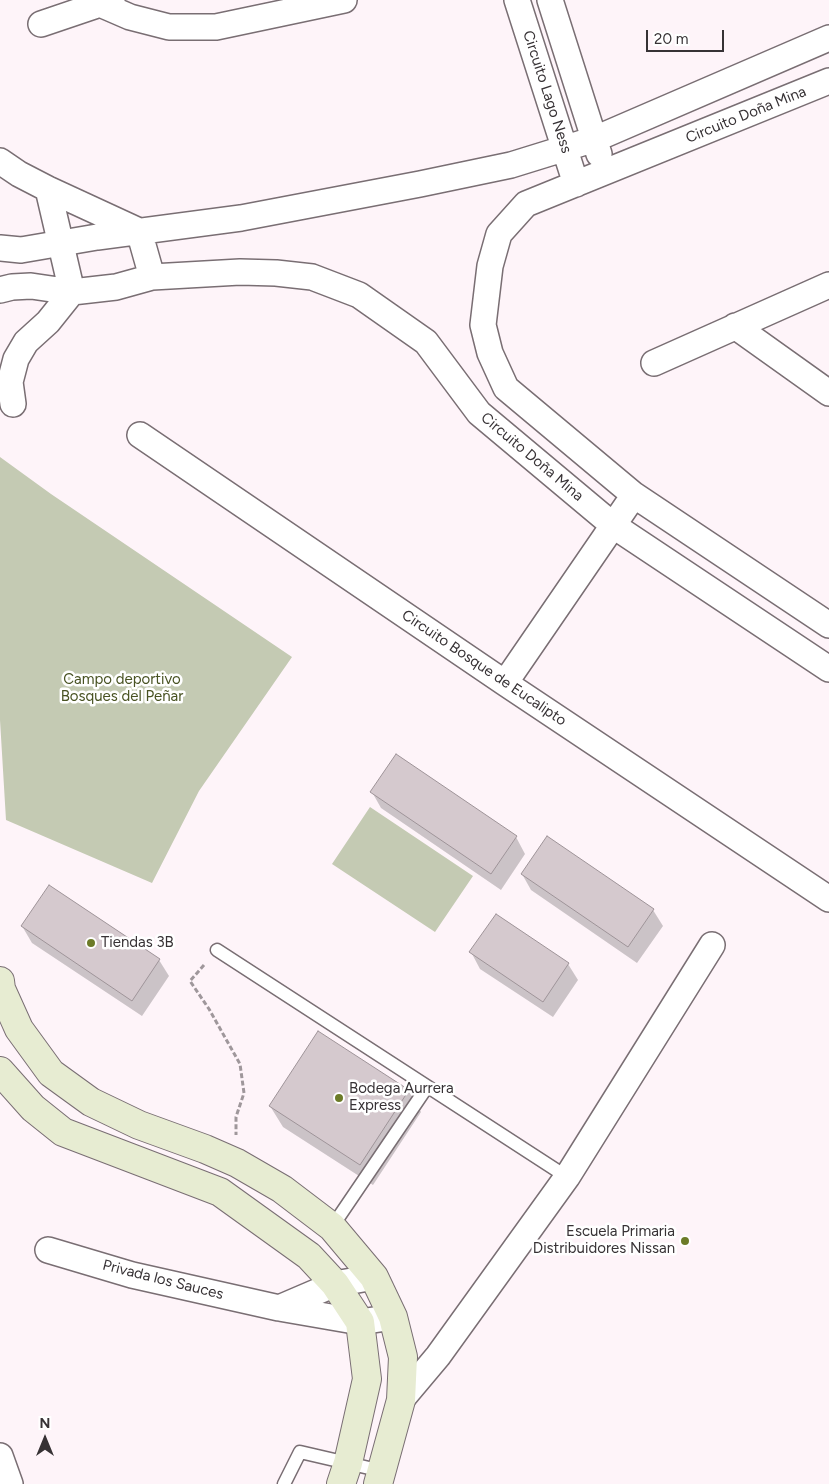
<!DOCTYPE html>
<html>
<head>
<meta charset="utf-8">
<style>
  body { margin:0 }
  #map { position:relative; width:829px; height:1484px; overflow:hidden; background:#fef4f9; font-family:Figtree,sans-serif }
  canvas { display:block }
  .north { position:absolute; left:20px; top:1414px; width:50px; height:50px; -webkit-text-stroke:4px #fff; paint-order:stroke; rotate:0deg; font-size:14px; font-weight:700; line-height:20px; text-align:center; color:#373235 }
  .north::after { content:''; display:block; margin:auto; width:18px; height:22px; background:#373235; clip-path:polygon(50% 0,100% 100%,50% 72%,0 100%) }
  .scale { position:absolute; left:646px; top:30px; width:78px; height:22px; box-sizing:border-box; border:2px solid #373235; border-top:0; padding-left:6px; font-size:15px; line-height:18px; white-space:nowrap; color:#373235; -webkit-text-stroke:4px #fff; paint-order:stroke }
</style>
</head>
<body>
<div id="map">
<canvas width="829" height="1484"></canvas>
<div class="north">N</div>
<div class="scale">20 m</div>
</div>
<script>
const c = document.querySelector('canvas').getContext('2d');
c.lineJoin = 'round';
function paint(path, color) {
  c.fillStyle = color;
  c.fill(path, 'evenodd');
}
function shape(rows) {
  const path = new Path2D();
  for (const r of rows) {
    path.moveTo(r[0], r[1]);
    for (let i = 2; i < r.length; i += 2) path.lineTo(r[i], r[i + 1]);
  }
  return path;
}
function stroke(path, color, width, dash) {
  c.strokeStyle = color;
  c.lineWidth = width;
  c.lineCap = dash ? 'butt' : 'round';
  c.setLineDash(dash || []);
  c.stroke(path);
}
function write(font, color, halo, rows, align = 'center') {
  c.font = font + ' Figtree,sans-serif';
  c.lineWidth = 5;
  c.setLineDash([]);
  c.textBaseline = 'middle';
  c.strokeStyle = halo;
  c.fillStyle = color;
  for (const [text, x, y, turn = 0] of rows) {
    c.save();
    c.translate(x, y);
    c.rotate((+turn || 0) * Math.PI / 180);
    c.textAlign = isNaN(turn) ? turn : align;
    if (halo) c.strokeText(text, 0, 0);
    c.fillText(text, 0, 0);
    c.restore();
  }
}
paint(shape([
  [0,457,51,494,292,657,199,791,152,883,6,820,0,720],
  [370,807,473,876,435,932,332,864]
]), '#c4cab3');
paint(shape([
  [372,792,516,837,525,854,501,890,381,808],
  [547,838,653,910,663,926,637,963,531,890,522,874],
  [496,915,568,964,578,980,553,1017,480,969,471,952],
  [22,926,159,960,169,976,142,1016,32,943],
  [319,1033,409,1091,421,1112,373,1185,283,1127,270,1106]
]), '#0003');
const building = shape([
  [396,754,517,836,491,874,370,792,396,754],
  [547,836,654,909,628,947,521,874,547,836],
  [49,885,160,959,132,1001,21,926,49,885],
  [496,914,569,963,543,1002,469,952,496,914],
  [318,1031,409,1090,360,1165,269,1106,318,1031]
]);
paint(building, '#d5c9ce');
stroke(building, '#9e9398', 1);
const lane = shape([
  [217,950,567,1177],
  [332,1227,427,1087],
  [284,1484,300,1452,382,1471]
]);
const street = shape([
  [517,0,576,184],
  [550,0,599,154],
  [100,4,130,17,169,27,216,27,344,0],
  [41,24,112,0],
  [829,81,526,204,499,234,490,266,483,325,490,353,506,388,634,495,829,625],
  [0,161,19,174,48,189,139,231,152,277],
  [48,189,72,292],
  [0,248,21,250,97,237,241,218,420,184,511,165,595,139,829,38],
  [0,290,12,287,31,286,72,292,116,287,152,277,240,272,276,273,312,277,359,295,426,342,479,413,614,526,829,669],
  [735,326,829,393],
  [654,363,829,285],
  [13,404,10,382,16,359,26,342,48,322,72,292],
  [140,435,505,683,829,899],
  [505,683,634,495],
  [48,1250,132,1275,279,1308,360,1322,393,1317],
  [279,1308,335,1284,374,1277],
  [401,1400,438,1356,567,1177,712,945],
  [0,1456,10,1484]
]);
const secondary = shape([
  [0,981,1,989,19,1029,51,1073,91,1102,139,1125,205,1149,237,1163,282,1189,332,1227,374,1277,393,1317,403,1357,401,1400,378,1484],
  [0,1071,33,1108,63,1132,220,1192,309,1256,335,1284,360,1322,367,1379,348,1463,341,1484]
]);
stroke(lane, '#796e73', 15);
stroke(street, '#796e73', 28);
stroke(secondary, '#796e73', 30);
stroke(shape([
  [204,965,190,981,209,1009,240,1064,244,1093,236,1117,236,1135]
]), '#9f979b', 3, [5, 2.5]);
stroke(lane, '#fff', 12);
stroke(street, '#fff', 25);
stroke(secondary, '#e7ecd2', 28);
for (const [x, y, r, color] of [
  [91,943,5,"#6c7b28"],
  [339,1098,5,"#6c7b28"],
  [685,1241,5,"#6c7b28"]
]) {
  const dot = new Path2D();
  dot.arc(x, y, r, 0, 2 * Math.PI);
  c.fillStyle = color;
  c.fill(dot);
  stroke(dot, '#fff', 2);
}
write('15px', '#373235', '#fff', [
  ["Circuito Lago Ness",547,92,72],
  ["Circuito Doña Mina",746,115,-22],
  ["Circuito Doña Mina",532,457,40],
  ["Circuito Bosque de Eucalipto",484,668,34],
  ["Privada los Sauces",163,1280,14]
]);
write('15px', '#485222', '#fff', [
  ["Campo deportivo",122,680],
  ["Bosques del Peñar",122,697]
]);
write('15px', '#373235', '#fff', [
  ["Tiendas 3B",101,943],
  ["Bodega Aurrera",349,1089],
  ["Express",349,1106],
  ["Escuela Primaria",675,1232,"right"],
  ["Distribuidores Nissan",675,1249,"right"]
], 'left');
</script>
</body>
</html>
